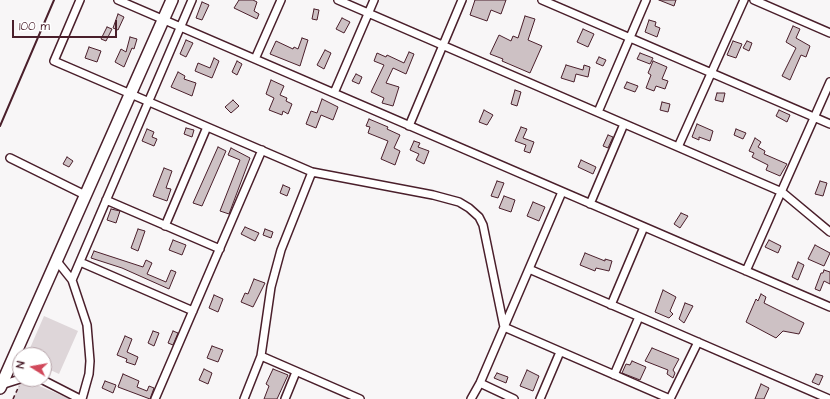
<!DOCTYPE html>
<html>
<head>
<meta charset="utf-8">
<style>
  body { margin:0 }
  #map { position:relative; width:830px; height:399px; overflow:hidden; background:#f8f6f7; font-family:"Architects Daughter",sans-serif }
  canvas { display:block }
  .north { position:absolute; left:12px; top:347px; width:40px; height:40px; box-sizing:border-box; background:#fff; border:1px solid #b7a5aa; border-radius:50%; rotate:281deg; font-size:11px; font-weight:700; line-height:16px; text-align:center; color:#4a1f2b }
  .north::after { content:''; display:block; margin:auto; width:14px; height:18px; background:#d1495b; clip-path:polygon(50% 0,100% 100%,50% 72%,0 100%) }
  .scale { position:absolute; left:12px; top:20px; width:105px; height:18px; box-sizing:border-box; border:2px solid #4a1f2b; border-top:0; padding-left:5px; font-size:12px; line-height:14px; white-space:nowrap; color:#4a1f2b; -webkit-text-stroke:3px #fff; paint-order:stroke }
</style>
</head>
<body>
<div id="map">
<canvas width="830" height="399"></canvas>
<div class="north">N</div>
<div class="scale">100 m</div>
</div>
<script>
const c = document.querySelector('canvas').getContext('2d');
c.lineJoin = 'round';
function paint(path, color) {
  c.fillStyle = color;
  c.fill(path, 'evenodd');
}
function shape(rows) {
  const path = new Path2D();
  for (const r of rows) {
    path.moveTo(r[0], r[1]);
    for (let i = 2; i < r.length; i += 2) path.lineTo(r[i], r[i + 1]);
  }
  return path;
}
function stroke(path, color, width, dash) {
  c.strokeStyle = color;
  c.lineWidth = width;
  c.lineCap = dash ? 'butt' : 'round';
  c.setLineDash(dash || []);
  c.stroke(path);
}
paint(shape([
  [44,316,78,331,59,374,44,367,44,355,27,355],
  [22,379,23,379,70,399,13,399]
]), '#ded6d9');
const building = shape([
  [239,0,253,0,257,2,254,11,259,14,257,19,234,8,239,0],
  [475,0,506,0,501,14,491,10,487,21,470,15,475,0],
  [659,0,676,0,674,6,659,0],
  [202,2,209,5,202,20,196,18,202,2],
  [314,9,319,10,317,20,312,19,314,9],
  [118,14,124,17,118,30,113,28,118,14],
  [525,16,535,19,528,40,542,46,530,73,502,61,503,59,490,54,499,35,511,41,513,36,518,38,525,16],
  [342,18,350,22,344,33,336,29,342,18],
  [649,20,656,22,655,26,660,28,657,37,645,32,649,20],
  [793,26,800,29,796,38,810,46,806,57,801,55,790,80,782,76,796,48,786,42,793,26],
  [107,27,112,29,106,41,101,39,107,27],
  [583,29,594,34,588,47,577,42,583,29],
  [130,37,137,39,134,49,132,48,124,67,115,62,121,49,126,52,130,37],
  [302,38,308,40,300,66,270,54,276,41,293,49,294,47,298,49,302,38],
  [186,40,193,43,186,57,180,54,186,40],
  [733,41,742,44,736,58,727,55,733,41],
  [747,41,752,43,749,51,743,48,747,41],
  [89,47,101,51,97,62,85,58,89,47],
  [325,50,331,53,324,69,317,65,325,50],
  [409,52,414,54,406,74,393,68,386,83,399,87,393,106,382,103,384,98,371,92,384,65,374,61,377,53,386,57,387,55,404,63,409,52],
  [640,53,653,58,650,64,637,59,640,53],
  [599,57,606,60,603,66,596,63,599,57],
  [214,58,219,61,212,78,195,71,198,63,210,68,214,58],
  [237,61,242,64,237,75,232,72,237,61],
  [653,61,667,67,662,79,668,81,665,89,656,86,654,91,646,88,651,75,648,73,653,61],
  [566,65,583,70,584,65,590,67,588,77,576,74,574,82,561,78,566,65],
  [178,72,185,76,184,79,196,83,192,96,171,87,178,72],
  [356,74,362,77,359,84,352,81,356,74],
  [271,80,284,86,280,95,287,98,286,101,292,104,288,114,283,111,282,115,269,110,274,98,266,94,271,80],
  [627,82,638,86,635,92,624,88,627,82],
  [515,90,521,92,517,106,511,104,515,90],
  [717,93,725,93,723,102,715,100,717,93],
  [322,99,338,107,333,120,321,115,316,128,306,124,311,111,317,113,322,99],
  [233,100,239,106,231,113,225,107,233,100],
  [662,102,670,104,668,112,660,110,662,102],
  [484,110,493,115,487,125,479,122,484,110],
  [779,110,790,115,787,122,776,116,779,110],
  [369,119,388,127,387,129,400,135,394,148,400,151,395,165,381,159,388,141,368,133,370,127,366,126,369,119],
  [697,124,713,131,710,141,699,137,699,140,692,137,697,124],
  [521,127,527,129,523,138,534,142,530,153,524,151,526,145,515,141,521,127],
  [186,128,194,130,192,137,184,134,186,128],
  [147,129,154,132,152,137,157,139,154,146,142,141,147,129],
  [736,129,746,133,743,139,734,135,736,129],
  [608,135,613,137,608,148,603,146,608,135],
  [755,138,761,142,758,147,765,151,764,154,787,164,780,176,766,170,768,165,752,157,754,153,749,151,755,138],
  [414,141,420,143,418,147,429,151,424,164,416,160,419,154,410,150,414,141],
  [218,147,226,151,202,206,193,203,218,147],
  [231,148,250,158,229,214,220,211,240,160,228,155,231,148],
  [67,157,73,161,69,167,63,164,67,157],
  [581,160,596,167,593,174,578,167,581,160],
  [164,168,172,171,166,188,171,189,167,201,153,196,164,168],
  [497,181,504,183,498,198,491,196,497,181],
  [820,181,827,183,823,196,815,194,820,181],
  [283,185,290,188,287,196,280,193,283,185],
  [504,196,515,200,511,212,499,208,504,196],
  [533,202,545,207,539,221,527,216,533,202],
  [111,209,120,211,116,223,107,220,111,209],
  [681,213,688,216,680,228,674,224,681,213],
  [245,227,259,233,255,241,241,234,245,227],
  [138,229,145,231,138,251,131,248,138,229],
  [265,229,273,232,271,238,263,235,265,229],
  [173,240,186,245,182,255,169,250,173,240],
  [769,240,781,246,778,253,765,247,769,240],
  [815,245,830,253,824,266,808,259,815,245],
  [94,251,143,267,146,260,152,263,147,274,166,282,171,270,176,272,169,289,122,268,91,258,94,251],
  [585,253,605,261,605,259,612,261,609,271,596,268,595,271,580,265,585,253],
  [798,262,804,265,798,280,792,277,798,262],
  [824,270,830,272,830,284,824,281,820,291,815,289,821,273,823,273,824,270],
  [254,279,265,283,253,307,241,302,245,293,248,294,254,279],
  [663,290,676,297,670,311,673,314,669,318,655,312,663,290],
  [761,294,766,297,764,303,804,323,799,334,783,331,776,338,746,322,756,299,758,301,761,294],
  [214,295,223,299,218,312,209,308,214,295],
  [685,303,693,306,684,323,679,319,685,303],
  [153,331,159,333,154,346,148,343,153,331],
  [173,331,178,333,173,345,168,343,173,331],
  [125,336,132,339,127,352,138,357,135,365,126,362,127,359,117,355,125,336],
  [212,346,223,350,218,362,207,358,212,346],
  [652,348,679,359,673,370,675,373,673,378,667,374,668,370,645,361,652,348],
  [632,361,646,367,640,380,622,373,626,364,630,365,632,361],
  [204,369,212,373,208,384,199,380,204,369],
  [273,369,288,375,277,399,264,399,269,386,266,384,273,369],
  [527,370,539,376,533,391,520,386,527,370],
  [497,373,508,377,506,383,494,378,497,373],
  [123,374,139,381,137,387,147,391,149,386,154,388,150,399,118,387,123,374],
  [816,374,823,376,819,385,812,382,816,374],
  [105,381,116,385,113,393,102,388,105,381],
  [761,384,769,388,764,399,755,399,761,384]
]);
paint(building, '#cdc1c4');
stroke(building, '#4a1f2b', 1);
const street = shape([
  [80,0,54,61,312,172,433,195,459,202,469,208,479,217,483,225,504,327,670,399],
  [118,0,830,307],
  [338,0,782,192,830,232],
  [542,0,830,124],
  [754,0,830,33],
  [255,59,281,0],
  [334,93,374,0],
  [598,112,646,0],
  [409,126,462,0],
  [678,147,744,0],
  [10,158,85,195],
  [106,200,220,249],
  [590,204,624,124],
  [165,226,207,127],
  [56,260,72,280,87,325,90,361,89,374,82,399],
  [80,262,193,311],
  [529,269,829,399],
  [746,271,830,82],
  [72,280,192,0],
  [611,305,644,227],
  [261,356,360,399],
  [614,375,639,317],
  [41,379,80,399],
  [480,383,514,399],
  [1,385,20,379],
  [155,399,262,150],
  [244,399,261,356,271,287,281,250,312,172],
  [285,399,296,372],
  [471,399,480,383,562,192],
  [540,399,560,352],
  [670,399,698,342]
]);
const primary = shape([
  [0,388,172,0]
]);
stroke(street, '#4a1f2b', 10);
stroke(primary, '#4a1f2b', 14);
stroke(shape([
  [13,399,19,386]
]), '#4a1f2b', 1.5, [4, 3]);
stroke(street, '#fff', 7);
stroke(primary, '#fff', 11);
stroke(shape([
  [0,126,54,0]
]), '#4a1f2b', 2);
</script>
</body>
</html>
